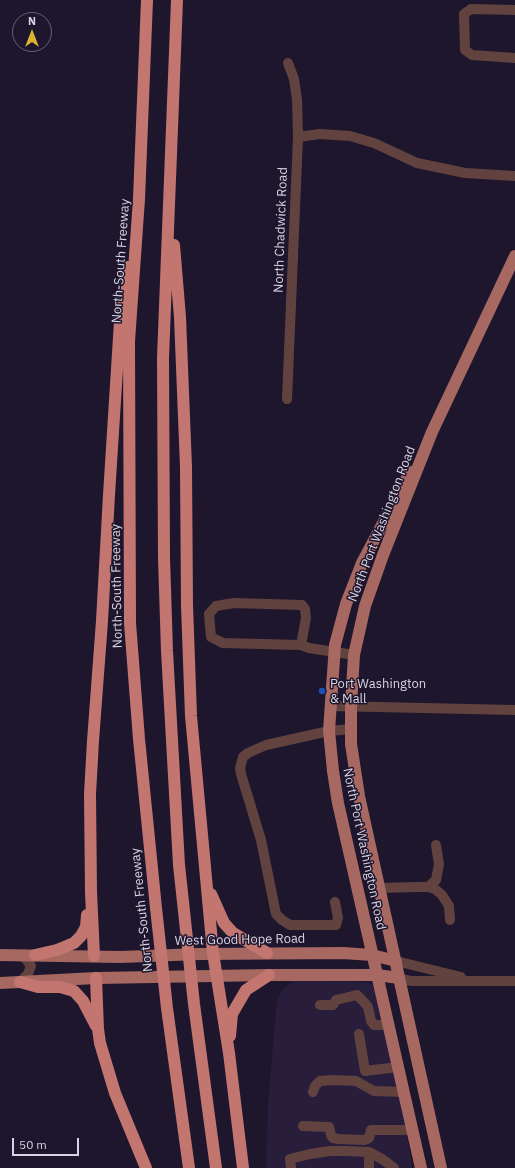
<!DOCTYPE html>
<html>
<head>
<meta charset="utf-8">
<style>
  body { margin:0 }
  #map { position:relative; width:515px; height:1168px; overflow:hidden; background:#1e162d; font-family:"IBM Plex Sans",sans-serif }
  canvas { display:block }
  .north { position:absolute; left:12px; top:12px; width:40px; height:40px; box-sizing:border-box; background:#1e162d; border:1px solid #686276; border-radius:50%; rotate:0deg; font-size:11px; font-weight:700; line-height:16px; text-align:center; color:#d8d3e3 }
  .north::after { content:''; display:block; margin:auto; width:14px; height:18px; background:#d7b434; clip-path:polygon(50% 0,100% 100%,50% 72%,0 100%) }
  .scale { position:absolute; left:12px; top:1138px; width:67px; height:18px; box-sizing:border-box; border:2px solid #d8d3e3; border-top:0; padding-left:5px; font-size:12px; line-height:14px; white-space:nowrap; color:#d8d3e3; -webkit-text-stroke:3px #1e162d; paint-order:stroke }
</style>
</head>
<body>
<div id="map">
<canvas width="515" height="1168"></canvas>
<div class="north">N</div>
<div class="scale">50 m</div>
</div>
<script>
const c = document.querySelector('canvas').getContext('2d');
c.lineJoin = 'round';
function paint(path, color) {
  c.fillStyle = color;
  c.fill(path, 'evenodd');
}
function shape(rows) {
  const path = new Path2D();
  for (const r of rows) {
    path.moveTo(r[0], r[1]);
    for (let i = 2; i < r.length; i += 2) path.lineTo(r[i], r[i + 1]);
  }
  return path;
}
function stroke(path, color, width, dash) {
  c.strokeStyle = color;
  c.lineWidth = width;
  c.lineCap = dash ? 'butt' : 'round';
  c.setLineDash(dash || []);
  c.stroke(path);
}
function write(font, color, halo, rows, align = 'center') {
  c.font = font + ' "IBM Plex Sans",sans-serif';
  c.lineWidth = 3;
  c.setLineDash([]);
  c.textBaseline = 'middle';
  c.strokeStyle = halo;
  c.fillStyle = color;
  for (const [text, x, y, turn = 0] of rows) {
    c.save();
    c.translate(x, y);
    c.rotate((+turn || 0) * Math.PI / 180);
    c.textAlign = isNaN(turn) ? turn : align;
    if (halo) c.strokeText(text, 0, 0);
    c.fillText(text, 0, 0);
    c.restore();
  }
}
paint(shape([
  [294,981,364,982,371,984,375,990,405,1125,412,1168,266,1168,268,1103,277,1000,283,989]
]), '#281e3b');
stroke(shape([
  [515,10,471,9,464,14,465,50,472,55,515,58],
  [298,137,320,134,350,136,374,143,417,163,465,173,515,176],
  [287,399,298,137,297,100,294,79,288,63],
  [301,645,306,618,305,609,302,605,234,603,216,606,209,614,211,637,223,643,301,645,309,648,354,655],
  [330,706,515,710],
  [428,887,436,880,439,864,436,845],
  [379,888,417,887,428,887,435,889,442,895,449,906,450,920],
  [335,902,338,918,336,925,290,925,282,920,276,914,261,840,241,774,240,768,243,757,248,753,266,745,329,731,351,729],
  [396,961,461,977],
  [399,978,411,981,515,981],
  [20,982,28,974,31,966,23,955],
  [320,1005,333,1005,336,1000,357,995,363,1001,368,1007,371,1021,374,1025,388,1025],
  [359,1034,365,1071,398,1067],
  [313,1092,315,1086,320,1081,333,1080,356,1081,374,1091,403,1092],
  [303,1126,329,1127,331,1135,333,1138,338,1139,364,1140,369,1138,371,1130,412,1130],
  [291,1168,290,1159,310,1154,330,1151,346,1151,369,1152,382,1159,394,1168],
  [369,1168,369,1152]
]), '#62423f', 10);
stroke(shape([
  [410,472,362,563,346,604,335,645,329,731,333,771,338,803,421,1168],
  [0,955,120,957,200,954,343,953,372,955,396,961],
  [0,983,96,978,269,975,377,975,399,978],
  [441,1168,359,796,351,744,351,706,354,655,365,606,383,555,432,432,515,256]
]), '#a76862', 12);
stroke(shape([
  [147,0,139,199,129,341,130,623,139,739,156,908,167,1008,189,1168],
  [177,0,163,358,164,558,167,651,179,865,194,1004,216,1168],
  [174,245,180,317,186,467,187,605,191,716,213,953,229,1053,243,1168],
  [211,894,224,923,233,933,267,953],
  [35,955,57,950,74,943,81,936,86,927,87,915],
  [94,956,91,892,90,794,93,741,102,621,109,495,121,306,127,267],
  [96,978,98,1029,100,1043,115,1093,146,1168],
  [20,982,38,987,60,987,74,991,83,1001,96,1026],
  [230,1036,232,1014,246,990,269,975]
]), '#c37670', 12);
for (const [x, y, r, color] of [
  [322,691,4,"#1a4fb4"]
]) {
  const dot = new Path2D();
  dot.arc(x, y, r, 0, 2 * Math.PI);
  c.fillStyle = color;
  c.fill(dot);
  stroke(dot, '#1e162d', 1.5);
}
write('13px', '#d8d3e3', '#1e162d', [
  ["North Chadwick Road",281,230,-88],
  ["North-South Freeway",121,261,-86],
  ["North Port Washington Road",382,524,-69],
  ["North-South Freeway",117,586,-91],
  ["North Port Washington Road",364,849,78],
  ["North-South Freeway",142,910,-96],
  ["West Good Hope Road",240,940,-1]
]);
write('13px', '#d8d3e3', '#1e162d', [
  ["Port Washington",330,684],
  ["& Mall",330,699]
], 'left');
</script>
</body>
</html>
